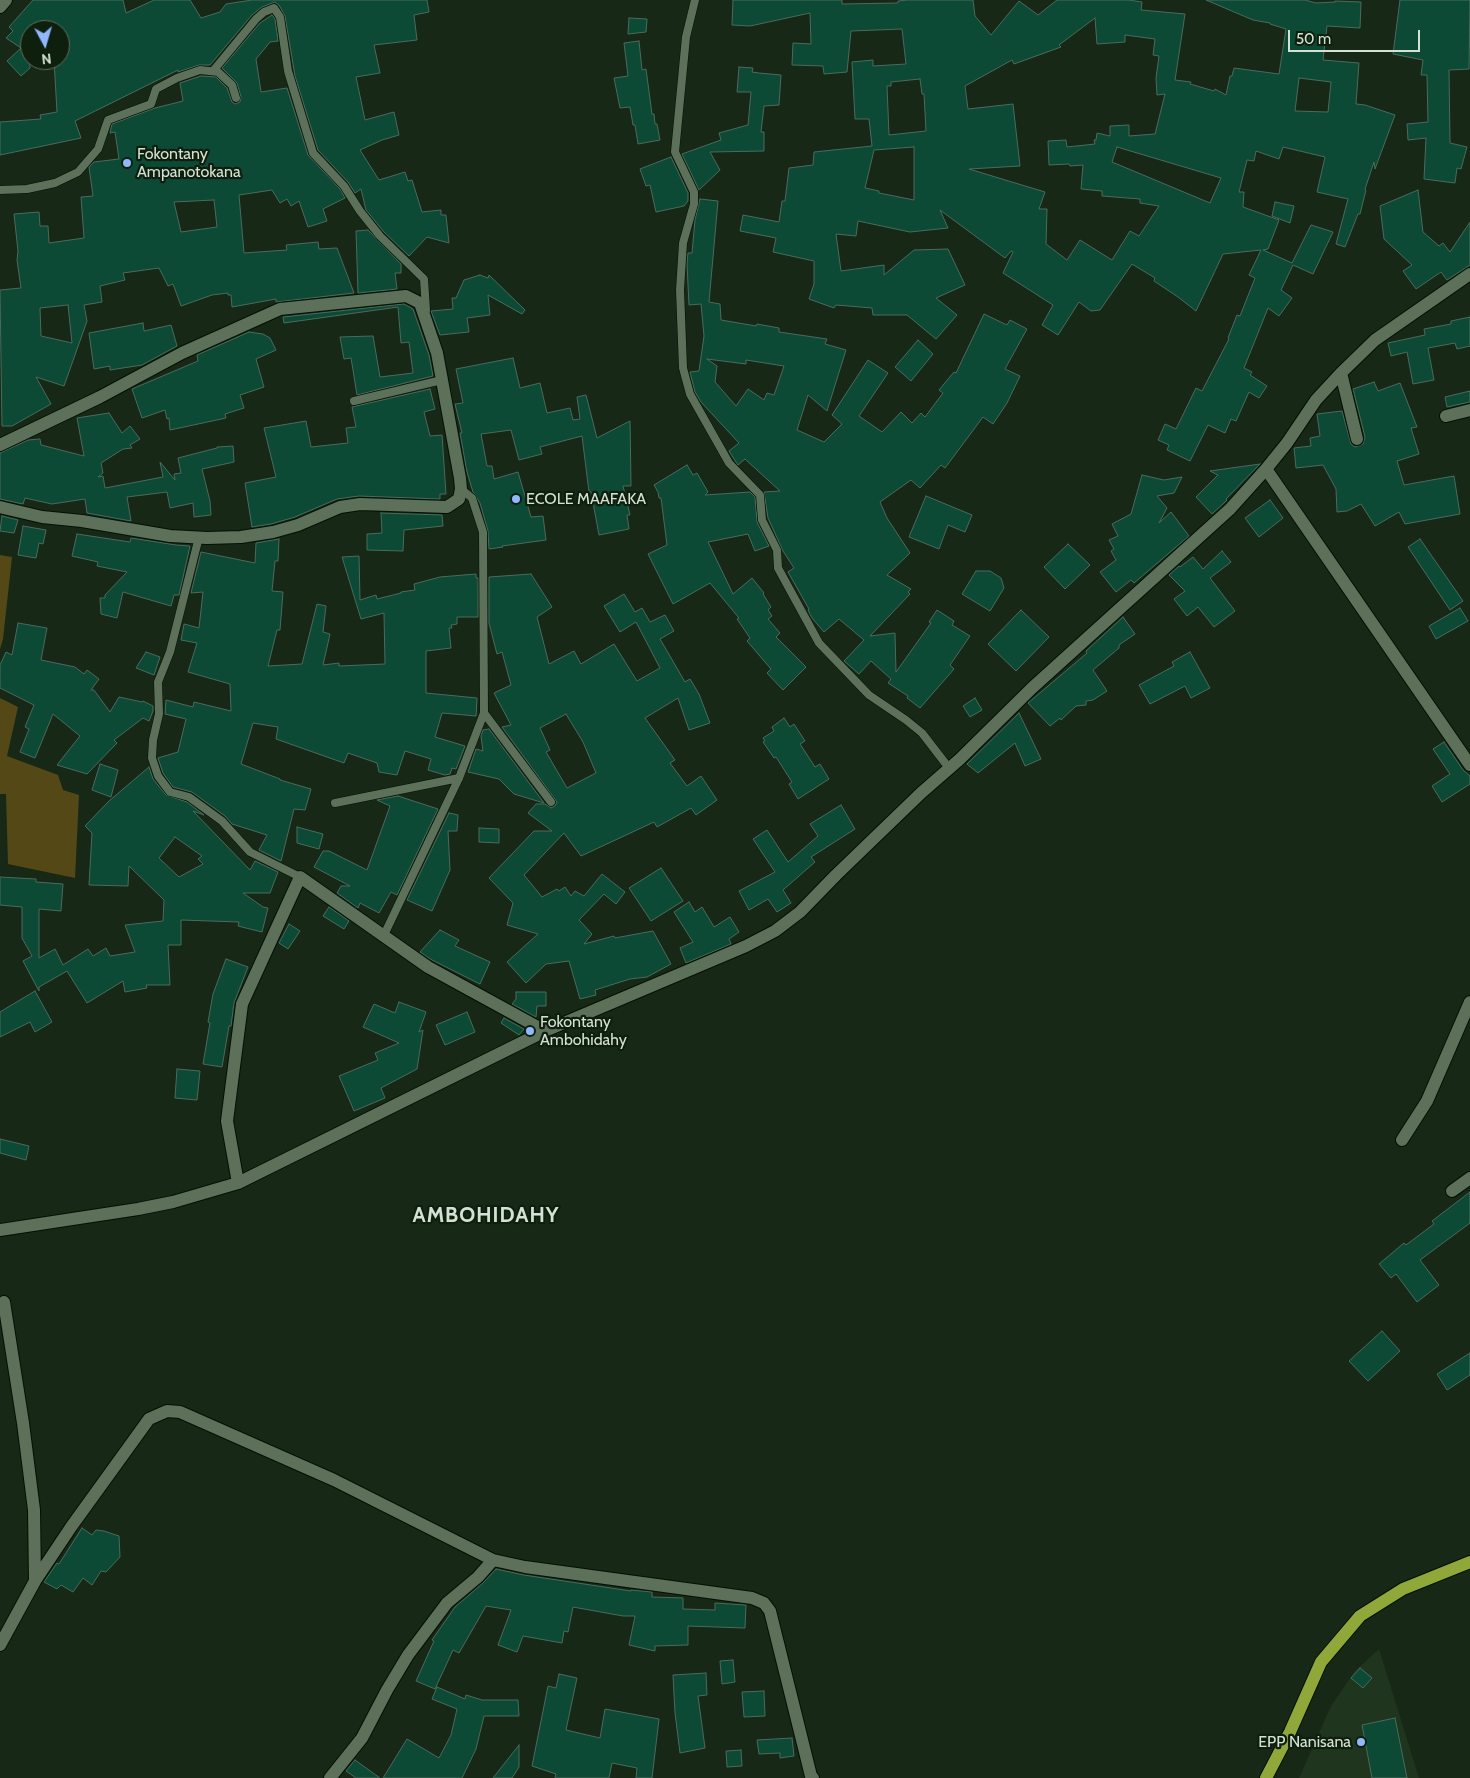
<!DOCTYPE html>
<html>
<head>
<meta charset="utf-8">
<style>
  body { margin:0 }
  #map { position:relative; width:1470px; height:1778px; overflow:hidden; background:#172916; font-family:Cabin,sans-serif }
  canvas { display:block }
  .north { position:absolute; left:20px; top:20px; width:50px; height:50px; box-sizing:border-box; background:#0e1f0d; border:1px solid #5e6d5d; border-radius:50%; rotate:174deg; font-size:14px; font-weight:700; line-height:20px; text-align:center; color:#d5e1d4 }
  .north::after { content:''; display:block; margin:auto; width:18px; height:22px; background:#90b8fd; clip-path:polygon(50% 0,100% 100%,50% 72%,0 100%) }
  .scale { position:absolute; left:1288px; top:30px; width:132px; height:22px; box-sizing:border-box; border:2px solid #d5e1d4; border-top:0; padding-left:6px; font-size:15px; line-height:18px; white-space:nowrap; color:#d5e1d4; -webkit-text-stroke:4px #0e1f0d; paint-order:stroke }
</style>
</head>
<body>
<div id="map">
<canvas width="1470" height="1778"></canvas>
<div class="north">N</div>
<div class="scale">50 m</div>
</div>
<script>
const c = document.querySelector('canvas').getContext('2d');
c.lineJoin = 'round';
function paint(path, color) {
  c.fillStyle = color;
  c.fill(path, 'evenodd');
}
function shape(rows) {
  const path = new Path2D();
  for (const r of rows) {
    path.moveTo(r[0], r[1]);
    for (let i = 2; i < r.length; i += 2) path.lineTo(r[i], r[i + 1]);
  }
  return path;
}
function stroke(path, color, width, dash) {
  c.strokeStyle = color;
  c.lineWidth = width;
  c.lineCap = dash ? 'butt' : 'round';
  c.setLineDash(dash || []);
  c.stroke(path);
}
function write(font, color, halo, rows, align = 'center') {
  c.font = font + ' Cabin,sans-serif';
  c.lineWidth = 4.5;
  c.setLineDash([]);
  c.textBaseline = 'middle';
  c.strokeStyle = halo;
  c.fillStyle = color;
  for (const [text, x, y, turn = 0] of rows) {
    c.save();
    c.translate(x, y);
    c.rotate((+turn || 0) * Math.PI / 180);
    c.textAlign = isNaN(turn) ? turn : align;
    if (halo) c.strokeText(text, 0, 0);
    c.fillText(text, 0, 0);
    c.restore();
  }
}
paint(shape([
  [1379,1649,1419,1778,1299,1778,1331,1706,1355,1671]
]), '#1f351d');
paint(shape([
  [0,555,12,557,3,639,0,649],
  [0,698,18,707,7,756,58,775,63,790,79,795,75,878,8,864,6,794,0,794]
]), '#554817');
const building = shape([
  [33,0,123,0,126,13,154,0,190,0,201,18,220,12,226,4,252,0,427,0,429,12,414,15,417,40,374,45,380,73,356,77,365,120,394,112,399,135,382,140,360,150,379,180,405,172,408,181,412,180,422,212,441,210,441,215,446,215,449,243,427,237,409,256,384,232,366,210,361,189,355,193,348,182,318,150,295,76,285,16,279,5,275,2,262,7,252,15,210,65,199,65,178,72,178,70,75,121,81,138,0,155,0,122,41,119,40,115,57,112,54,60,60,60,60,30,30,30,30,68,21,76,7,61,21,48,6,38,13,31,9,27,33,0],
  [733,0,842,0,842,4,898,3,898,1,908,0,973,0,975,16,991,35,1019,1,1038,15,1057,0,1129,0,1142,2,1141,10,1185,14,1175,80,1191,82,1190,84,1214,91,1215,89,1226,95,1230,76,1232,76,1234,68,1279,74,1286,29,1270,24,1270,23,1253,20,1206,0,1305,0,1316,3,1335,2,1335,1,1361,2,1360,28,1327,26,1323,60,1359,63,1356,104,1365,105,1395,115,1375,169,1374,162,1365,189,1366,190,1360,214,1358,214,1345,247,1336,244,1348,199,1317,192,1325,157,1283,147,1279,159,1256,151,1254,161,1247,160,1239,192,1244,192,1243,207,1279,220,1268,249,1263,250,1292,263,1311,225,1333,232,1313,274,1293,265,1281,290,1292,298,1279,316,1268,308,1244,368,1252,372,1250,375,1267,386,1259,398,1249,392,1236,421,1231,419,1225,433,1208,425,1190,461,1167,450,1169,445,1158,440,1165,424,1176,429,1196,388,1202,391,1229,339,1228,338,1237,315,1240,316,1255,278,1249,275,1261,250,1223,254,1196,311,1178,297,1154,281,1155,278,1132,264,1100,310,1091,311,1079,302,1058,335,1042,325,1053,305,1003,273,1013,252,1011,251,1005,258,940,210,948,228,910,232,858,221,856,236,836,234,841,271,884,265,884,275,914,250,948,249,965,285,936,298,957,315,936,339,907,315,873,315,872,308,836,305,834,308,809,299,814,284,814,261,773,252,776,238,740,231,743,215,779,222,782,201,785,201,789,168,813,165,814,152,872,146,869,119,855,119,852,62,873,60,873,66,906,64,902,29,851,31,847,72,824,74,823,66,792,65,793,43,811,44,810,13,750,26,732,25,733,0],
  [1095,18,1097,44,1125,42,1125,35,1155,39,1153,55,1159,56,1156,78,1157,95,1165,94,1155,134,1129,136,1129,125,1110,126,1110,136,1097,133,1096,140,1094,140,1095,144,1067,147,1066,140,1048,141,1049,165,1069,164,1070,166,1083,165,1081,189,1102,191,1102,196,1140,199,1140,203,1159,206,1139,236,1130,231,1112,260,1080,240,1067,260,1046,244,1047,209,1039,209,1045,192,969,169,1020,166,1013,104,968,109,965,86,1012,60,1014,64,1061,47,1059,45,1095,18],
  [1299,78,1331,82,1328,112,1295,111,1299,78],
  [920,79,922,94,924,94,926,131,889,135,887,86,891,86,891,82,920,79],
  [914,147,914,200,879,193,879,191,865,188,874,150,914,147],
  [1117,147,1221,178,1210,203,1112,162,1117,147],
  [1400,0,1470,0,1469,69,1449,70,1450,143,1467,147,1461,169,1457,168,1455,183,1424,179,1426,138,1408,140,1407,124,1428,122,1427,75,1421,75,1423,60,1393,54,1400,0],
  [272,15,275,19,278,41,270,42,256,59,261,92,287,88,308,155,340,189,345,198,323,209,327,221,308,227,299,201,291,206,287,199,280,203,272,190,239,195,244,253,287,250,286,245,318,242,319,249,337,248,354,293,276,302,276,299,232,307,231,295,228,295,228,293,212,295,181,306,173,284,168,286,159,268,123,273,125,280,100,286,102,302,84,305,87,321,64,386,36,377,51,404,12,426,2,426,0,290,21,288,17,260,18,251,14,214,39,212,40,226,48,226,49,243,84,238,81,197,93,196,89,167,94,162,119,159,115,132,110,133,112,124,155,108,183,101,180,83,201,76,216,77,227,88,232,102,235,104,240,102,241,97,237,83,222,68,260,23,272,15],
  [214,200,217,227,181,232,174,202,214,200],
  [68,305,72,343,41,336,40,308,68,305],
  [629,18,647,19,646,32,628,34,629,18],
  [639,41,642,70,646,69,652,114,654,114,655,124,657,124,660,140,638,144,635,125,633,125,630,107,620,108,614,78,628,76,624,43,639,41],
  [739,67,753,68,752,72,759,73,781,75,779,105,764,106,761,132,764,132,764,151,710,152,720,170,699,190,682,154,721,140,719,133,748,125,751,92,737,92,739,67],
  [671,157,688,193,688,201,684,206,656,212,650,185,646,186,640,169,671,157],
  [1418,190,1423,232,1439,246,1443,243,1450,252,1470,222,1470,265,1447,280,1441,272,1416,289,1403,271,1412,265,1384,239,1380,206,1418,190],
  [700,199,718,201,709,302,720,304,721,320,756,326,757,324,779,328,779,332,827,339,825,344,846,350,827,411,808,395,797,430,824,442,842,424,832,415,868,360,888,373,859,416,882,432,901,412,912,423,921,413,925,417,943,393,939,390,954,372,956,373,984,314,1007,325,1010,320,1027,329,1005,369,1020,376,1007,403,993,424,983,417,945,468,941,465,920,488,911,480,880,502,887,518,910,553,887,575,911,589,908,592,910,594,870,636,895,633,896,672,931,623,929,622,937,610,954,621,952,625,970,636,950,665,954,669,920,708,907,698,908,696,888,683,891,679,871,661,859,674,844,661,864,640,839,619,824,632,812,618,808,610,809,609,788,572,794,568,783,551,768,518,764,492,780,491,745,459,738,465,736,462,729,451,739,443,701,402,695,392,690,372,699,371,704,336,701,304,689,305,687,264,688,253,692,253,695,220,700,199],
  [707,359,746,364,746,360,784,366,774,395,767,393,764,400,748,389,736,406,715,382,717,366,707,359],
  [1275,202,1294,206,1290,223,1272,216,1275,202],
  [368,230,401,264,401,273,395,273,397,289,358,293,356,231,368,230],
  [480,275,488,278,489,275,525,310,522,314,488,295,490,315,467,318,469,332,440,335,431,311,453,309,452,298,456,298,464,280,480,275],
  [404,304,413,309,429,355,433,376,357,395,351,358,344,359,340,337,373,336,380,377,413,373,409,342,401,343,398,307,284,323,283,317,404,304],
  [1470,317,1470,346,1457,349,1455,343,1428,348,1434,380,1413,384,1407,352,1391,356,1388,343,1425,335,1424,329,1451,324,1451,321,1470,317],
  [143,323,144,331,171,325,177,346,142,365,110,370,110,366,94,369,89,333,143,323],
  [249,332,263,334,270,338,276,350,256,359,264,387,240,395,244,408,225,414,226,418,170,430,169,418,167,419,165,410,142,418,132,389,198,361,197,355,249,332],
  [918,340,933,354,911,381,895,367,918,340],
  [513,358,520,388,540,383,547,413,570,408,573,420,580,419,577,397,586,395,597,438,630,421,631,486,623,486,630,515,627,515,629,529,599,535,591,492,589,492,582,436,540,447,542,454,519,460,511,430,481,434,487,466,492,466,494,479,518,472,531,517,543,516,546,540,502,546,503,547,489,549,488,531,480,503,473,492,467,472,460,433,462,433,455,404,463,403,456,369,513,358],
  [1374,382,1378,391,1400,383,1417,427,1411,428,1419,454,1397,461,1404,485,1454,476,1460,514,1405,524,1399,512,1375,526,1361,504,1347,511,1337,512,1336,489,1323,465,1296,468,1294,448,1311,446,1310,438,1320,436,1317,414,1342,411,1351,444,1355,447,1363,444,1365,437,1353,389,1374,382],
  [430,389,435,409,424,412,430,436,442,435,446,494,440,494,440,499,359,496,337,499,295,517,271,524,252,527,245,483,276,477,264,428,306,421,311,447,348,443,346,428,356,427,352,407,430,389],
  [1470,391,1470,402,1447,407,1445,397,1470,391],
  [109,413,122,433,130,426,140,439,130,445,132,448,123,449,101,463,103,473,98,477,103,476,105,488,163,477,160,462,175,480,174,474,181,473,178,458,217,448,217,447,233,446,234,462,202,469,210,501,211,515,194,517,193,503,170,508,167,492,127,497,131,521,87,513,85,499,52,504,25,498,23,504,0,499,0,453,28,440,40,439,41,445,84,456,77,418,109,413],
  [1260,464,1226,499,1227,500,1224,503,1212,514,1196,497,1218,475,1210,471,1260,464],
  [687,465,693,475,697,473,708,492,705,495,750,492,755,497,757,522,769,546,755,551,748,534,708,542,733,594,752,578,764,593,763,594,771,607,768,610,772,616,768,619,780,633,776,637,806,667,783,690,767,673,771,669,747,641,750,638,737,619,739,618,710,583,673,604,648,554,667,545,661,498,659,498,658,492,654,485,687,465],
  [1142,475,1164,480,1182,477,1174,493,1157,496,1167,508,1159,523,1171,512,1189,536,1134,583,1131,580,1116,592,1100,572,1116,560,1111,551,1114,549,1109,540,1118,536,1112,524,1131,514,1142,475],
  [926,496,972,515,965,532,948,525,939,549,909,537,926,496],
  [1270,500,1283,518,1259,537,1245,518,1270,500],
  [381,513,442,515,443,526,404,530,403,551,367,550,367,534,382,533,381,513],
  [2,516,18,520,14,533,0,531,2,516],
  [23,526,46,530,43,544,39,543,36,558,18,555,23,526],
  [77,534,130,542,131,538,176,545,190,546,179,595,174,595,171,606,123,592,117,618,101,614,100,598,105,598,105,595,127,572,97,566,98,562,72,556,77,534],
  [279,539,278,561,275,561,272,591,283,592,280,630,277,630,268,666,302,664,317,604,326,606,323,632,330,634,323,665,339,663,339,666,385,664,384,613,361,619,342,557,359,556,360,600,376,595,377,599,401,593,401,592,415,590,414,584,440,577,476,574,476,578,478,578,478,617,457,617,457,624,451,625,452,628,449,628,451,648,426,651,426,693,477,698,476,716,442,713,435,737,465,746,456,769,452,768,450,774,445,775,428,770,431,759,405,751,397,775,379,772,377,763,348,753,344,763,276,739,278,727,253,723,241,764,280,779,280,780,311,789,305,810,294,809,281,861,259,850,267,835,232,824,225,816,192,792,173,787,163,773,158,758,178,752,186,719,165,714,166,700,193,707,194,702,231,711,230,684,188,672,197,643,181,640,184,624,199,628,203,592,191,593,201,552,255,563,256,543,279,539],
  [1420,539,1463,601,1450,610,1408,547,1420,539],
  [1068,544,1090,565,1065,589,1044,567,1068,544],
  [1222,551,1231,562,1210,578,1235,611,1214,627,1198,607,1187,616,1174,599,1185,591,1169,575,1179,566,1180,567,1193,557,1203,569,1222,551],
  [976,571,990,571,1001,578,1004,588,990,611,962,594,976,571],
  [531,574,552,607,537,617,549,664,574,651,581,664,614,644,637,681,660,668,636,622,620,632,604,606,624,594,635,612,642,608,650,622,665,615,674,631,660,639,685,682,690,679,699,694,710,723,689,730,678,698,645,718,675,760,670,763,687,786,701,776,717,800,696,815,691,808,657,827,654,822,581,856,564,833,524,875,542,897,557,889,559,891,565,887,571,896,575,891,584,896,602,874,625,892,616,904,604,894,579,920,592,934,584,944,614,936,615,938,653,931,671,964,647,977,630,979,595,990,596,995,580,999,569,961,546,964,526,983,507,962,538,934,507,925,513,903,489,878,534,831,552,831,528,813,536,804,545,804,551,808,555,806,557,802,502,727,511,725,494,693,511,685,502,652,497,654,489,623,489,577,531,574],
  [566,714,583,742,596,773,567,788,546,752,550,750,540,728,566,714],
  [1460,608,1468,621,1436,639,1429,626,1460,608],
  [1021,610,1049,637,1016,671,988,644,1021,610],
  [1123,617,1135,634,1119,645,1119,648,1093,670,1107,691,1093,700,1086,701,1086,705,1076,706,1061,720,1060,718,1050,726,1028,703,1087,653,1086,651,1123,617],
  [18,623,47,628,41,660,75,667,84,674,87,670,99,679,91,690,94,690,110,712,119,697,142,702,143,701,153,706,153,711,149,721,143,718,114,740,117,743,87,774,57,765,80,736,53,714,35,758,20,752,29,729,25,727,34,705,0,688,0,665,6,652,12,655,18,623],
  [146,652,160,657,154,675,136,668,146,652],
  [1190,652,1210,688,1191,698,1185,686,1150,704,1139,685,1174,666,1172,662,1190,652],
  [975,698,982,710,970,717,963,706,975,698],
  [1019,713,1041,759,1025,766,1015,743,978,773,967,764,1019,713],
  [784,718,790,727,794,724,805,741,800,744,815,767,820,764,829,779,798,799,789,784,792,782,776,757,774,758,763,742,765,741,763,738,774,731,772,727,784,718],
  [489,729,544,803,514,794,499,779,468,772,476,749,483,751,481,736,483,730,489,729],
  [1444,742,1463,770,1470,776,1470,784,1442,802,1432,786,1450,774,1433,749,1444,742],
  [100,764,118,770,111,797,92,790,100,764],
  [149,767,153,779,166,795,187,802,204,815,193,811,250,870,255,861,278,872,270,893,243,893,263,907,268,908,262,932,238,926,239,922,181,920,181,945,168,945,170,985,146,985,147,988,125,992,123,981,87,1003,67,971,39,987,39,991,23,961,32,956,22,938,22,907,0,905,0,877,36,879,36,882,63,884,61,911,39,909,39,958,55,949,63,965,88,949,93,956,106,948,110,956,135,952,125,925,163,921,164,900,129,866,128,886,89,885,92,833,85,826,109,801,149,767],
  [175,837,202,856,198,859,203,864,179,877,159,858,175,837],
  [398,796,438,809,397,895,391,892,379,913,360,903,358,908,337,893,341,886,350,886,314,867,323,851,329,851,367,870,390,806,377,800,398,796],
  [841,805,855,829,811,857,815,862,783,890,791,903,777,912,768,899,749,910,739,891,775,872,753,839,767,830,788,862,818,836,810,824,841,805],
  [449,813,458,815,457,831,448,831,450,870,432,911,407,900,449,813],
  [297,827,323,834,319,849,297,843,297,827],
  [479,828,499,829,499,843,479,842,479,828],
  [661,868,683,901,651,921,629,888,661,868],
  [689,902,695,912,702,907,714,927,730,917,739,932,729,939,731,944,686,963,680,948,693,942,674,912,689,902],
  [329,907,349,921,344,929,323,916,329,907],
  [289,924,300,931,288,949,279,943,289,924],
  [440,930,459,940,455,946,490,962,480,984,432,960,420,952,440,930],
  [226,959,248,967,234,1003,231,1026,229,1026,222,1067,203,1064,210,1023,208,1022,213,994,226,959],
  [35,991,52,1022,35,1032,30,1022,0,1037,0,1012,35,991],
  [516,992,546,992,546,1006,537,1006,536,1017,512,1004,516,999,516,992],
  [399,1002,426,1012,419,1032,423,1030,417,1069,381,1088,385,1098,354,1111,339,1076,378,1060,375,1053,399,1043,363,1027,374,1004,395,1013,399,1002],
  [467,1012,475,1032,445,1045,436,1025,467,1012],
  [504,1018,524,1029,519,1035,501,1023,504,1018],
  [177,1069,200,1071,197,1100,175,1098,177,1069],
  [0,1139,29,1146,26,1160,0,1153,0,1139],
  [1470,1192,1470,1223,1420,1260,1439,1285,1417,1302,1396,1274,1391,1278,1379,1264,1404,1243,1406,1245,1434,1224,1432,1221,1470,1192],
  [1382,1331,1400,1351,1368,1381,1349,1361,1382,1331],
  [1470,1353,1470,1375,1447,1390,1437,1374,1470,1353],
  [82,1528,92,1535,96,1530,104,1531,119,1536,120,1557,106,1572,101,1571,92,1585,83,1578,73,1592,61,1585,57,1589,44,1582,57,1563,59,1564,82,1528],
  [496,1569,524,1575,631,1591,631,1590,652,1592,652,1597,683,1598,683,1609,715,1610,715,1603,746,1605,745,1628,688,1626,688,1645,655,1646,655,1651,629,1645,635,1616,623,1616,573,1607,568,1632,564,1631,562,1643,523,1636,517,1652,498,1645,511,1610,486,1606,459,1653,453,1650,435,1689,416,1681,434,1641,432,1640,455,1607,483,1583,496,1569],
  [733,1660,735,1682,722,1684,720,1661,733,1660],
  [1360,1668,1372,1678,1363,1688,1351,1678,1360,1668],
  [706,1673,707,1695,698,1696,705,1748,680,1753,675,1713,673,1675,706,1673],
  [559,1674,577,1678,566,1730,600,1738,605,1709,659,1719,652,1778,636,1778,637,1768,612,1763,609,1778,555,1778,556,1774,532,1766,548,1686,556,1688,559,1674],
  [437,1687,465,1699,466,1695,482,1700,518,1700,519,1716,484,1716,476,1749,462,1778,383,1778,407,1739,439,1758,451,1735,457,1709,432,1699,437,1687],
  [764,1691,765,1716,744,1717,742,1692,764,1691],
  [1395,1718,1407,1778,1372,1778,1362,1725,1395,1718],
  [792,1738,794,1756,780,1758,780,1753,759,1754,757,1740,792,1738],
  [519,1745,519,1767,512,1778,493,1778,519,1745],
  [741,1750,742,1766,727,1767,726,1751,741,1750],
  [355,1760,380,1778,356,1778,346,1771,355,1760]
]);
paint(building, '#0c4a36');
stroke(building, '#4c6a5d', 1);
const service = shape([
  [695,0,686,37,675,152,694,192,694,204,683,243,680,290,683,368,690,394,729,463,760,495,762,520,777,550,778,568,819,643,869,695,906,720,922,733,949,768],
  [213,71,256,19,264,12,274,8,280,17,288,71,313,153,344,186,360,211,380,236,424,279,426,310],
  [0,190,27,189,55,183,78,172,98,149,108,120,151,104,156,89,177,78,200,70,218,72,232,85,236,98],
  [354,401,442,380],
  [199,537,170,652,158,682,159,714,153,740,152,758,158,776,170,792,189,797,222,821,250,852,300,877],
  [484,713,551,802],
  [335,803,459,778],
  [384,935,459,778,484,713,483,532,472,498,461,489]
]);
const minor = shape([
  [0,7,6,0],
  [1341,373,1357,439],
  [1446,416,1470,410],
  [0,445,100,397,182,353,280,309,406,296,420,303,437,353,460,478,461,489,459,499,447,507,360,504,340,507,298,525,273,532,241,537,207,538,170,536,82,521,42,517,0,507],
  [1266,469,1470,765],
  [1402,1140,1427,1101,1470,1002],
  [238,1183,227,1121,242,1004,300,877,428,967,545,1031],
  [1452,1191,1470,1178],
  [0,1230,138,1209,173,1202,238,1183,545,1031,746,946,775,931,800,912,836,875,921,793,960,759,1032,688,1230,509,1266,469,1287,443,1316,400,1341,373,1375,340,1470,274],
  [4,1302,23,1423,34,1510,35,1581],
  [0,1645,35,1581,71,1527,149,1419,167,1411,180,1412,334,1480,493,1560,525,1567,752,1598,764,1603,770,1611,811,1776,813,1778],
  [330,1778,362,1738,387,1690,408,1655,447,1603,478,1577,493,1560]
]);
const primary = shape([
  [1266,1778,1290,1732,1321,1662,1360,1616,1403,1589,1470,1562]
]);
stroke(service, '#031102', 9);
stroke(minor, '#031102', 14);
stroke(primary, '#031102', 14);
stroke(service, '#5c705a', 8);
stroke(minor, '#5c705a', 12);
stroke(primary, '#90a73a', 12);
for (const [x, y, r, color] of [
  [127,163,5,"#90b8fd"],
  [516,499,5,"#90b8fd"],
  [530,1031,5,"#90b8fd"],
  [1361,1742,5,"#90b8fd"]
]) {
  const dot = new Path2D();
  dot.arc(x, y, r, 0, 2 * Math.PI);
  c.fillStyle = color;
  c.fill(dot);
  stroke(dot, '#0e1f0d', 2);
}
write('16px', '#d5e1d4', '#0e1f0d', [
  ["Fokontany",137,154],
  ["Ampanotokana",137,172],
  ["ECOLE MAAFAKA",526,499],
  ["Fokontany",540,1022],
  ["Ambohidahy",540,1040],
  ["EPP Nanisana",1351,1742,"right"]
], 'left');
c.letterSpacing = '1px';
write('bold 21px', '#d5e1d4', '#0e1f0d', [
  ["AMBOHIDAHY",486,1216]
]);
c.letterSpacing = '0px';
</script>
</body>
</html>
